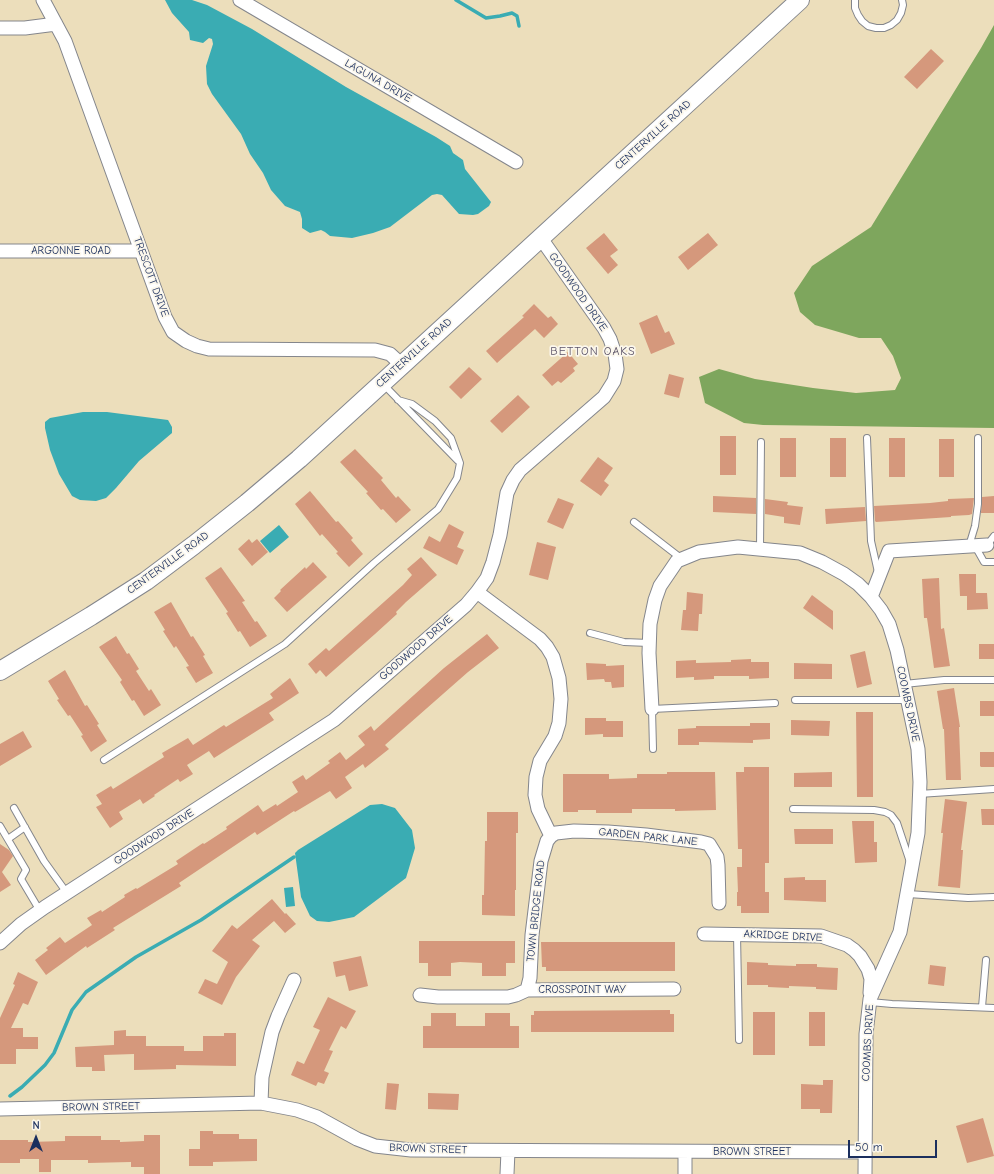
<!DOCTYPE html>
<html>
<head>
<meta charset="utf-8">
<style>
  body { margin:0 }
  #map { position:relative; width:994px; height:1174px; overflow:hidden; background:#ecdebb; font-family:"Comic Neue",sans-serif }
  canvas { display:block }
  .north { position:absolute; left:16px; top:1118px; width:40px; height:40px; -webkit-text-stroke:3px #fbf7ec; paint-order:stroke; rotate:0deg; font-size:11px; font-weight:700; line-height:16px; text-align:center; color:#1b2f5e }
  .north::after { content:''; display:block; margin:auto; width:14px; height:18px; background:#1b2f5e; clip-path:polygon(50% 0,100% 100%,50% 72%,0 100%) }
  .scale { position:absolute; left:848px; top:1140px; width:89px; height:18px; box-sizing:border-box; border:2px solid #1b2f5e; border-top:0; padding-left:5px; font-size:12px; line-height:14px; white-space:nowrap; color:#1b2f5e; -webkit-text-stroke:3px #fbf7ec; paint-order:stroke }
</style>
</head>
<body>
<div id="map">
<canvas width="994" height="1174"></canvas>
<div class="north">N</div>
<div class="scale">50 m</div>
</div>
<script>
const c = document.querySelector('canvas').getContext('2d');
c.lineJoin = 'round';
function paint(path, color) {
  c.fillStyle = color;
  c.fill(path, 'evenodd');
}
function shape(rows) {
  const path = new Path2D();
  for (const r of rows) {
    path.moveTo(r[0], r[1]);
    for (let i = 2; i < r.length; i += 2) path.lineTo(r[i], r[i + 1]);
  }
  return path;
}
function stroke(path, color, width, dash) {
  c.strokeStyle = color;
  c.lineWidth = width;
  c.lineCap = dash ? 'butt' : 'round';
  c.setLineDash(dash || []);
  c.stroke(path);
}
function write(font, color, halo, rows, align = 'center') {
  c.font = font + ' "Comic Neue",sans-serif';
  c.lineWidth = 3.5;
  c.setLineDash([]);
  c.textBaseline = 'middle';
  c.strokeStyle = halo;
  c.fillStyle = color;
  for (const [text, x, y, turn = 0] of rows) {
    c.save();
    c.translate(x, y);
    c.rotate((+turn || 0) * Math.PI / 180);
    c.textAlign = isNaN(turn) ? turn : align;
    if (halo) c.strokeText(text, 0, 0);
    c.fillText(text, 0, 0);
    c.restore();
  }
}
paint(shape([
  [994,25,994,428,763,425,744,423,705,403,699,377,719,369,755,379,813,388,856,393,895,390,901,378,893,356,881,338,859,338,815,325,800,312,794,293,812,266,871,227,981,48]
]), '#7ea65d');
paint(shape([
  [165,0,192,0,207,5,252,29,346,87,436,137,450,146,453,153,463,160,465,169,491,202,489,206,478,214,473,215,459,214,442,195,437,194,432,195,390,227,373,233,352,238,330,236,325,232,321,230,310,233,302,228,302,219,300,212,285,206,271,190,263,173,250,154,241,134,212,94,207,84,206,66,213,44,212,39,209,38,203,43,190,40,189,32,172,13],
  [83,412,107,412,168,420,172,427,172,433,139,461,116,488,106,498,96,501,80,500,72,496,59,474,50,450,45,428,45,422,50,418],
  [279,525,289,537,270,553,260,541],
  [382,804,395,808,412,830,415,848,406,878,354,917,329,922,317,921,310,916,301,897,295,853,298,850,370,805],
  [293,887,295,906,286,907,284,888]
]), '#3aacb3');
stroke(shape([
  [456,0,486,18,500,16,512,13,517,16,519,26],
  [10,1096,22,1087,45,1065,54,1053,72,1010,86,992,136,957,201,920,294,857]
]), '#3aacb3', 3.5);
paint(shape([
  [931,49,944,61,917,89,904,77],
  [604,233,618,250,610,256,618,265,608,274,586,248],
  [708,233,718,245,688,270,678,257],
  [534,304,548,318,551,316,558,324,544,338,535,329,497,363,486,351,524,317,522,316],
  [657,315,665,333,669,331,675,344,651,354,639,323],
  [568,352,578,364,573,368,575,371,561,383,558,381,552,386,542,375],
  [469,367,482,379,461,399,449,387],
  [669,374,684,378,679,398,664,394],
  [518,395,530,407,502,433,490,421],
  [720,436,736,436,736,475,720,475],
  [780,438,796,438,796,477,780,477],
  [830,438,846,438,846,477,830,477],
  [889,438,905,438,905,477,889,477],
  [939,439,954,439,954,477,939,477],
  [355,449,383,478,381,480,396,498,398,496,411,510,396,523,383,509,381,510,366,493,368,492,340,462],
  [598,457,613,468,604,481,609,485,601,496,580,481],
  [310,491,336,522,338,521,353,538,351,540,363,554,349,567,336,553,338,552,322,534,320,536,295,504],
  [713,496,756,498,756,514,713,512],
  [994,496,994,513,981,513,982,497],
  [558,498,574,504,563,529,547,522],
  [974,498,972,514,969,515,951,516,951,517,876,522,875,521,874,506,930,503,948,501,948,499],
  [765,499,788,502,787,505,803,507,800,525,784,523,784,517,765,514],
  [865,507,866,521,826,524,825,509],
  [449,524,464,532,457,547,464,550,457,565,423,548,429,536,440,542],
  [249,539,252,543,257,539,268,552,252,566,238,549],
  [537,542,556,547,548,580,529,575],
  [421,557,437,575,406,602,396,612,397,614,375,634,326,677,320,670,316,674,308,664,326,648,329,651,403,585,412,575,407,569],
  [313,562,327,577,287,612,274,598,281,591,280,590,305,567,306,569],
  [221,567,245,601,242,602,255,622,257,621,267,636,250,647,240,631,238,632,226,613,228,612,205,578],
  [959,574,976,574,976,593,987,593,988,609,967,610,967,596,960,596],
  [939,578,941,629,944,628,950,666,934,668,927,618,924,618,922,579],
  [687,592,703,594,702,614,699,614,698,631,681,630,683,610,686,610],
  [812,595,833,611,833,630,803,608],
  [171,602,191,637,193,636,205,655,203,656,213,673,196,683,186,667,189,666,176,646,174,648,163,631,165,630,154,612],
  [487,634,499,648,468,672,385,745,389,749,365,768,363,764,345,777,352,788,336,799,330,791,295,812,294,811,257,835,255,832,179,883,181,886,113,928,115,930,87,948,86,946,46,975,35,960,48,950,46,948,60,937,65,943,92,925,87,918,101,910,102,912,125,897,124,895,136,888,137,889,178,864,176,861,203,843,204,844,227,829,226,827,258,805,263,812,276,804,277,806,298,792,292,782,303,775,306,780,330,763,328,761,340,752,346,760,365,745,358,736,371,726,374,731,444,668],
  [116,636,127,654,129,653,139,669,136,671,149,691,151,689,161,705,144,716,134,700,132,701,120,682,122,680,99,647],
  [979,644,994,644,994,659,979,659],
  [865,651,872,684,857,688,850,655],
  [751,659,751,662,769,662,769,678,749,679,749,676,714,676,714,679,694,680,694,677,676,678,676,661,696,660,696,663,731,662,731,660],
  [586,663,606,664,606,666,624,665,624,687,612,688,611,682,605,682,604,679,587,680],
  [794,663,832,664,832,679,794,679],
  [65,670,85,706,87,705,99,724,97,725,107,741,91,752,81,736,83,735,70,715,68,716,57,700,59,699,48,681],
  [290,678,299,693,269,713,274,720,214,758,209,751,187,765,193,774,180,782,178,779,154,795,155,796,143,804,140,799,119,812,123,819,110,828,96,807,102,804,96,795,111,786,113,789,164,757,162,753,188,738,193,745,224,725,226,727,273,698,270,694],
  [954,688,960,727,959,727,961,780,946,780,944,729,943,729,937,691],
  [980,701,994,701,994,716,980,716],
  [856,712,873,712,873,797,857,797],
  [585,718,606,718,606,721,623,721,623,737,603,737,603,734,585,735],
  [791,720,830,721,829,736,791,735],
  [750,723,770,723,770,739,753,740,753,743,699,742,699,745,678,745,678,729,696,728,696,726,750,726],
  [23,731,32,747,0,766,0,744],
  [980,752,994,752,994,767,981,767,980,766],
  [744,767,769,767,769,863,765,863,765,892,769,892,769,913,741,913,741,906,737,906,737,892,738,892,737,867,742,867,742,849,738,849,736,772,744,772],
  [667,772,715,772,716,810,675,811,675,809,632,809,632,813,596,813,596,810,578,810,578,812,563,812,563,774,609,774,609,779,637,778,637,774,667,774],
  [832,772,832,787,794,787,794,773],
  [945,799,967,802,961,850,963,850,960,888,938,886,943,833,941,833],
  [981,809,994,809,994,825,982,825],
  [487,812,518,812,518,833,516,833,516,890,515,890,515,916,482,915,482,895,484,895,485,841,487,841],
  [852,821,874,821,874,842,877,842,877,862,855,863],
  [794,829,833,829,833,844,795,844],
  [0,844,9,850,13,856,2,872,11,885,0,892],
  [805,877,805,880,826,880,826,902,784,900,784,878],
  [272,899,285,914,286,913,296,924,285,933,274,921,252,940,260,946,236,977,222,1005,198,993,205,979,217,984,228,962,212,951,232,925,237,929],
  [419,941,515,941,515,963,506,963,506,976,482,976,482,963,460,962,451,963,451,976,428,976,428,963,419,963],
  [541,942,675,942,675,971,546,971,546,967,542,967],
  [361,956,368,986,349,991,345,975,336,977,333,962],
  [747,962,768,963,768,965,796,966,796,964,817,964,817,967,838,968,837,990,816,989,816,987,789,986,789,988,768,987,768,985,747,985],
  [930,965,946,967,944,986,928,984],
  [18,972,38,982,28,1005,23,1003,11,1028,23,1028,23,1037,38,1037,38,1049,16,1049,16,1064,0,1064,0,1018,15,985,13,984],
  [328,997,356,1011,346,1029,341,1026,329,1050,333,1051,324,1071,329,1073,324,1084,318,1082,316,1086,291,1075,297,1061,304,1064,320,1030,313,1027],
  [670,1010,670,1014,674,1014,674,1032,531,1032,531,1015,534,1015,534,1011],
  [753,1012,775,1012,775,1055,753,1055],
  [809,1012,825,1012,825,1046,809,1046],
  [431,1013,456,1013,456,1026,485,1026,485,1013,510,1013,510,1026,519,1026,519,1048,423,1048,423,1026,431,1026],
  [126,1030,126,1036,146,1036,146,1046,184,1046,184,1051,203,1051,203,1036,224,1036,224,1033,236,1033,236,1066,176,1065,176,1069,134,1070,134,1054,104,1055,105,1071,92,1071,92,1067,76,1067,75,1047,114,1045,114,1031],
  [823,1080,833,1080,832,1113,820,1113,820,1109,801,1109,801,1084,823,1085],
  [387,1083,399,1084,396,1110,385,1109],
  [428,1093,459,1094,458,1110,428,1109],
  [983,1118,994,1156,967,1163,956,1126],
  [200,1131,213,1131,213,1134,239,1134,239,1139,257,1139,257,1161,213,1162,213,1166,189,1166,189,1149,200,1149],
  [144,1135,160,1135,160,1174,144,1174,144,1167,131,1167,131,1162,88,1163,88,1160,51,1160,51,1172,39,1172,39,1159,20,1159,20,1163,0,1163,0,1140,28,1140,28,1142,65,1141,65,1136,101,1136,101,1140,120,1140,120,1142,144,1141]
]), '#d5987c');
const service = shape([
  [855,0,855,8,858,15,862,21,868,26,876,28,884,28,891,25,897,20,901,13,903,5,902,0],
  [383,384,458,461],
  [867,438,871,541,878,572],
  [634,522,682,559],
  [987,545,994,536],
  [969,546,975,526,978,504,978,438],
  [975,546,984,562,994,562],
  [760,548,761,442],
  [590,633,624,642,649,643],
  [904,684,944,680,994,680],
  [795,700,907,700],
  [653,749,652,709,775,703],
  [104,760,285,644,374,563,438,509,457,478,460,463,451,438,435,421,412,404,398,400],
  [919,794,994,789],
  [14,808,44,861,67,893],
  [793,809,874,810,885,812,891,815,897,823,910,862],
  [0,826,26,870,21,879,40,911],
  [8,839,25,827],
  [908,894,968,898,994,897],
  [737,934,739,1040],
  [870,1002,892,1004,994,1008],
  [982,1007,986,960]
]);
const minor = shape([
  [43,0,65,41,165,317,173,332,186,341,197,346,209,349,375,350,390,354,402,365],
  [240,0,516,162],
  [0,28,25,28,56,24],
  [0,251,141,251],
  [477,592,540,639,547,647,553,657,559,678,561,699,559,723,555,736,540,761,536,777,535,795,538,809,551,836,547,841,541,861,532,935,530,978,527,990],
  [871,597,889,551,987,545],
  [652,709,649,653,650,624,655,600,660,586,677,561,699,552,738,547,800,553,822,562,844,574,858,584,871,597,881,610,889,624,897,650,918,749,920,782,918,833,900,932,870,999,866,1034,865,1174],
  [551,836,556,833,574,831,608,832,646,835,701,842,709,844,717,857,718,865,719,903],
  [704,934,821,936,847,945,854,950,860,956,868,969,871,979,870,993],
  [0,943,21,924,45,907,334,720,466,605,477,592,487,578,493,562,500,535,507,493,513,480,520,470,604,397,614,381,617,369,615,354,610,339,604,328,540,237],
  [420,995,438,997,508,997,516,995,527,990,674,989],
  [261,1103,262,1077,272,1032,278,1016,294,980],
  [0,1109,261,1103,297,1110,317,1117,357,1139,375,1146,411,1150,865,1152],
  [685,1152,685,1174],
  [507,1174,508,1151]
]);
const secondary = shape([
  [0,671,91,616,146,581,194,545,247,503,299,459,402,365,800,0]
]);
stroke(service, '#84868c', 8);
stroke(minor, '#84868c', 15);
stroke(secondary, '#84868c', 20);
stroke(service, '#fff', 6);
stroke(minor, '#fff', 13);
stroke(secondary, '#fff', 18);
write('11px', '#1b2f5e', '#fbf7ec', [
  ["LAGUNA DRIVE",378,81,30],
  ["CENTERVILLE ROAD",653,135,-42],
  ["ARGONNE ROAD",71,251],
  ["TRESCOTT DRIVE",151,277,70],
  ["GOODWOOD DRIVE",578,292,55],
  ["CENTERVILLE ROAD",414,353,-42],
  ["CENTERVILLE ROAD",168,563,-36],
  ["GOODWOOD DRIVE",416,648,-41],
  ["COOMBS DRIVE",908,704,78],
  ["GOODWOOD DRIVE",154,837,-33],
  ["GARDEN PARK LANE",648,837,6],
  ["TOWN BRIDGE ROAD",536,911,-84],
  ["AKRIDGE DRIVE",783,936,3],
  ["CROSSPOINT WAY",582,990],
  ["COOMBS DRIVE",868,1043,-87],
  ["BROWN STREET",101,1107,-1],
  ["BROWN STREET",428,1149,2],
  ["BROWN STREET",752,1152]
]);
c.letterSpacing = '1px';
write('12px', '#5c5468', '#fbf7ec', [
  ["BETTON OAKS",593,352]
]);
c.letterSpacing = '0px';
</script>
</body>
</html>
